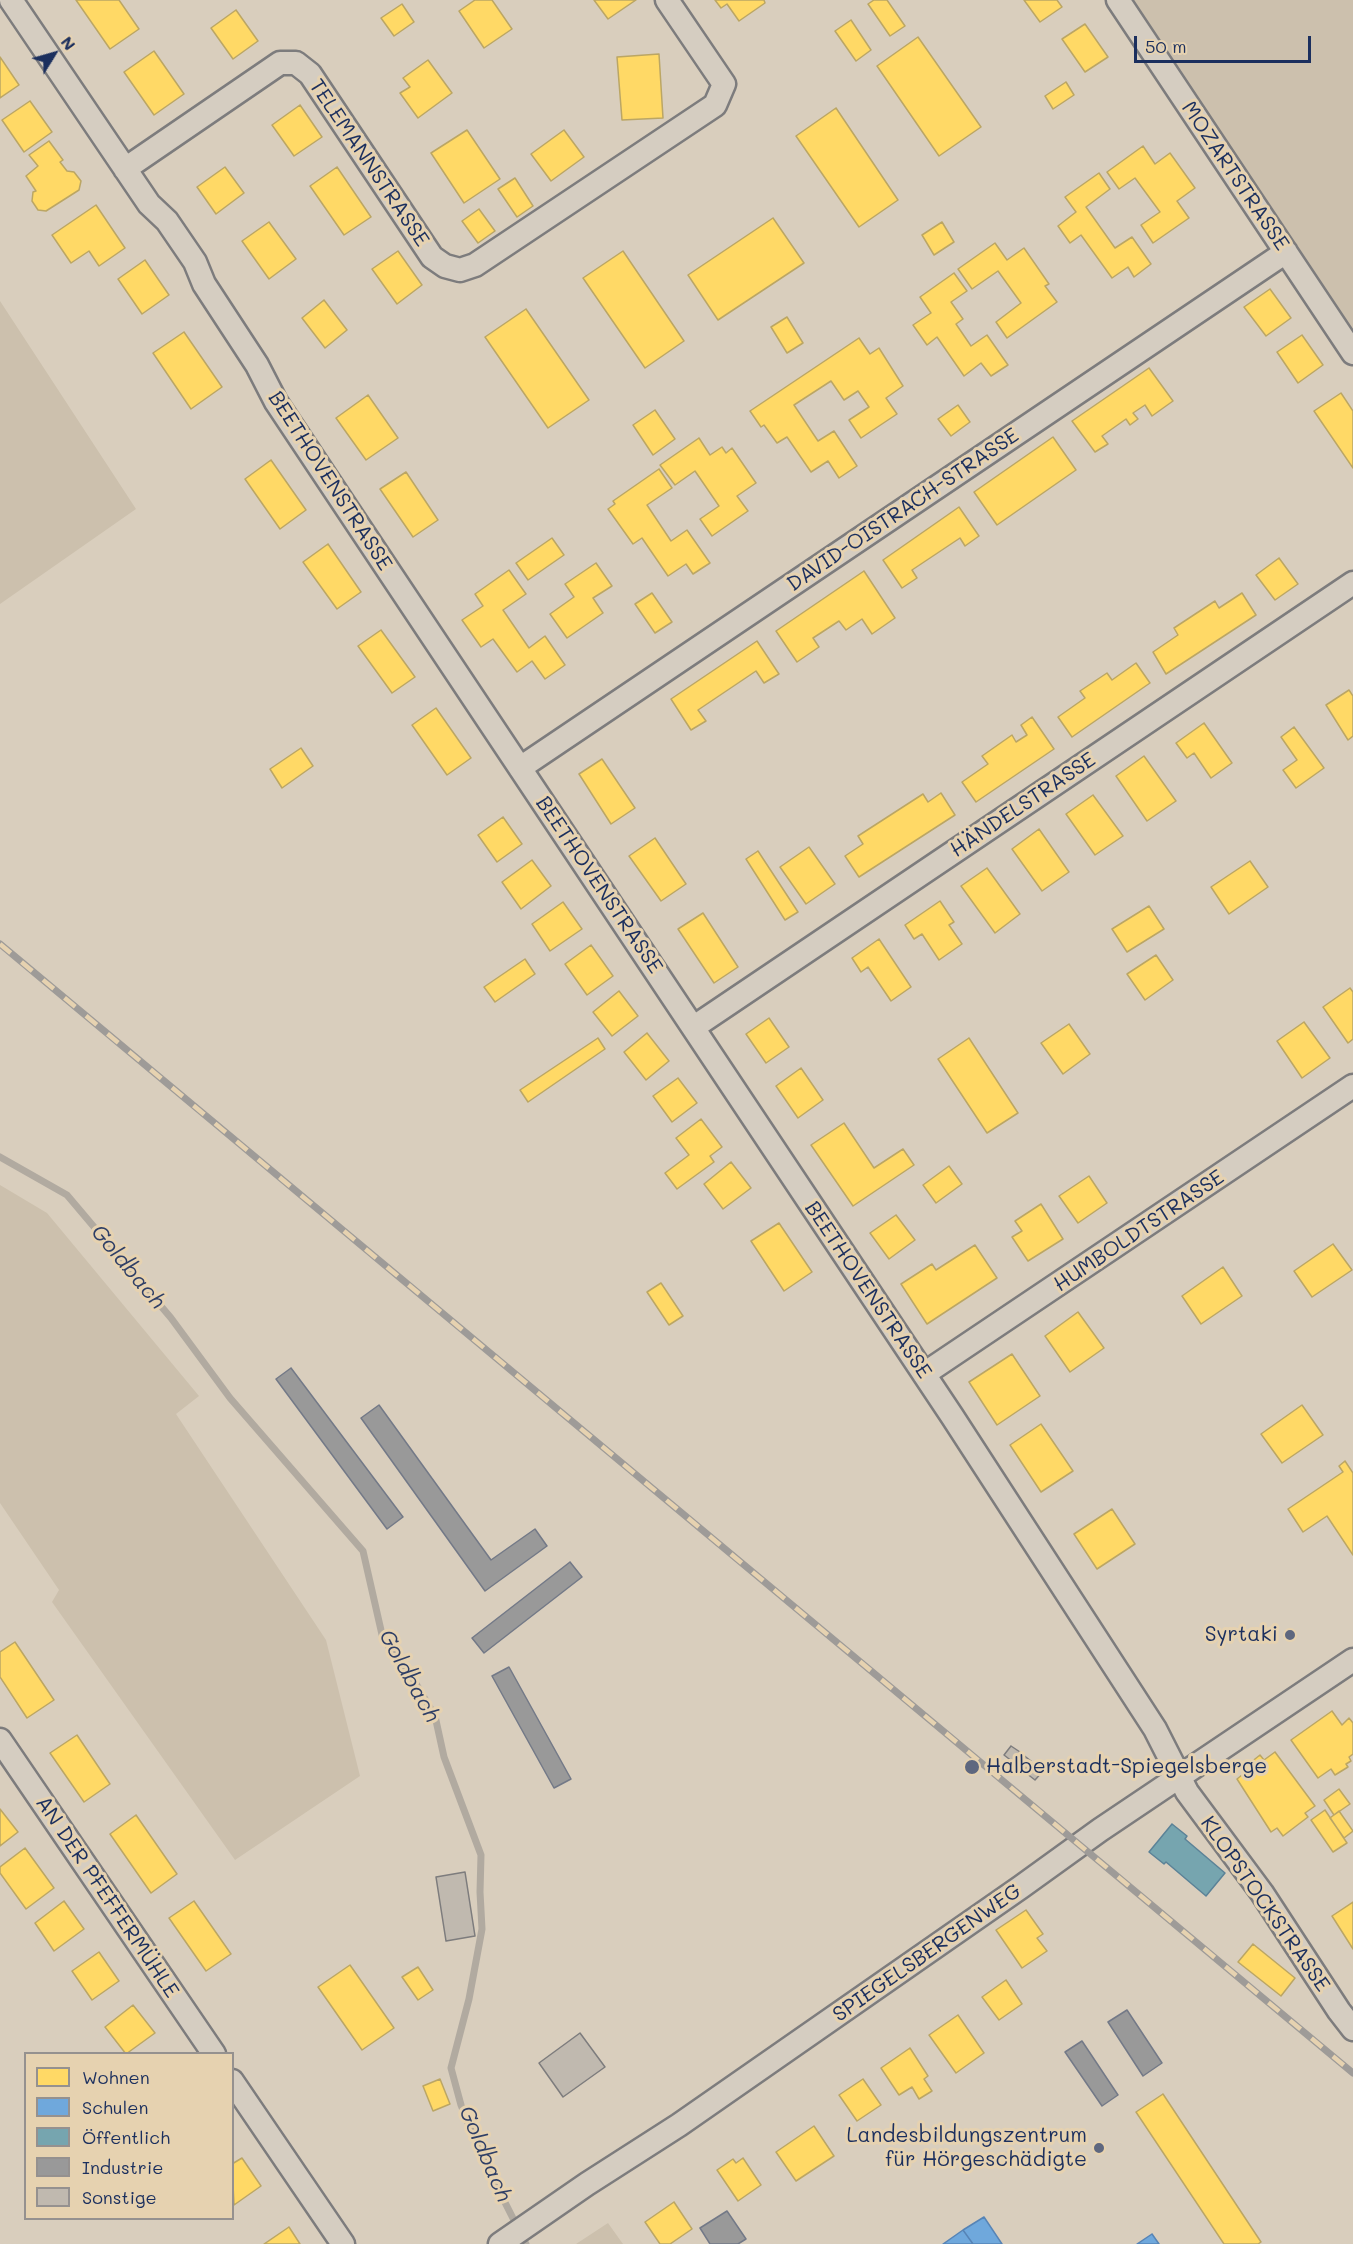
<!DOCTYPE html>
<html>
<head>
<meta charset="utf-8">
<style>
  body { margin:0 }
  #map { position:relative; width:1353px; height:2244px; overflow:hidden; background:#d9cebd; font-family:Mali,sans-serif }
  canvas { display:block }
  .legend { position:absolute; left:24px; top:2052px; width:210px; height:168px; box-sizing:border-box; background:#e6d2b0; border:2px solid #95918f; margin:0; padding:8px 10px; list-style:none; font-size:18px; color:#1b2f5e }
  .legend li { display:flex; align-items:center; gap:12px; height:30px }
  .legend b { width:30px; border:2px solid #95918f }
  .north { position:absolute; left:24px; top:24px; width:60px; height:60px; -webkit-text-stroke:4px #e6d2b0; paint-order:stroke; rotate:53deg; font-size:16px; font-weight:700; line-height:24px; text-align:center; color:#1b2f5e }
  .north::after { content:''; display:block; margin:auto; width:21px; height:27px; background:#1b2f5e; clip-path:polygon(50% 0,100% 100%,50% 72%,0 100%) }
  .scale { position:absolute; left:1134px; top:36px; width:177px; height:27px; box-sizing:border-box; border:3px solid #1b2f5e; border-top:0; padding-left:8px; font-size:18px; line-height:21px; white-space:nowrap; color:#1b2f5e; -webkit-text-stroke:4px #e6d2b0; paint-order:stroke }
</style>
</head>
<body>
<div id="map">
<canvas width="1353" height="2244"></canvas>
<ul class="legend">
<li><b style="height:16px;background:#ffd966"></b>Wohnen</li>
<li><b style="height:16px;background:#6fa8dc"></b>Schulen</li>
<li><b style="height:16px;background:#76a5af"></b>Öffentlich</li>
<li><b style="height:16px;background:#999"></b>Industrie</li>
<li><b style="height:16px;background:#c0b9af"></b>Sonstige</li>
</ul>
<div class="north">N</div>
<div class="scale">50 m</div>
</div>
<script>
const c = document.querySelector('canvas').getContext('2d');
c.lineJoin = 'round';
function paint(path, color) {
  c.fillStyle = color;
  c.fill(path, 'evenodd');
}
function shape(rows) {
  const path = new Path2D();
  for (const r of rows) {
    path.moveTo(r[0], r[1]);
    for (let i = 2; i < r.length; i += 2) path.lineTo(r[i], r[i + 1]);
  }
  return path;
}
function stroke(path, color, width, dash) {
  c.strokeStyle = color;
  c.lineWidth = width;
  c.lineCap = dash ? 'butt' : 'round';
  c.setLineDash(dash || []);
  c.stroke(path);
}
function write(font, color, halo, rows, align = 'center') {
  c.font = font + ' Mali,sans-serif';
  c.lineWidth = 6;
  c.setLineDash([]);
  c.textBaseline = 'middle';
  c.strokeStyle = halo;
  c.fillStyle = color;
  for (const [text, x, y, turn = 0] of rows) {
    c.save();
    c.translate(x, y);
    c.rotate((+turn || 0) * Math.PI / 180);
    c.textAlign = isNaN(turn) ? turn : align;
    if (halo) c.strokeText(text, 0, 0);
    c.fillText(text, 0, 0);
    c.restore();
  }
}
paint(shape([
  [1132,0,1353,0,1353,333],
  [0,301,136,509,0,604],
  [0,1185,47,1213,199,1396,176,1414,326,1640,360,1776,235,1860,52,1602,59,1590,0,1503],
  [608,2223,623,2244,576,2244]
]), '#ccc0ad');
const homes = shape([
  [76,0,119,0,139,29,110,49,76,0],
  [475,0,492,0,512,29,484,48,459,11,475,0],
  [594,0,636,0,608,19,594,0],
  [715,0,764,0,765,3,739,21,727,4,721,8,715,0],
  [874,0,887,0,905,26,890,36,868,4,874,0],
  [1024,0,1057,0,1062,7,1040,22,1024,0],
  [402,4,414,22,394,36,381,18,402,4],
  [236,10,258,41,233,59,211,28,236,10],
  [851,20,871,50,856,61,835,31,851,20],
  [1085,24,1108,57,1085,72,1062,39,1085,24],
  [918,37,981,127,939,156,877,66,918,37],
  [154,51,184,94,154,115,124,72,154,51],
  [659,54,663,118,622,120,617,57,659,54],
  [0,57,19,85,0,98,0,57],
  [428,60,452,93,418,118,400,93,410,87,403,78,428,60],
  [1066,82,1074,95,1053,109,1045,96,1066,82],
  [30,101,52,132,24,152,2,120,30,101],
  [300,105,322,137,294,156,272,125,300,105],
  [836,108,898,200,859,227,796,136,836,108],
  [467,130,500,179,464,203,431,153,467,130],
  [564,130,584,157,551,181,531,154,564,130],
  [49,141,63,160,60,162,67,171,74,172,81,181,79,190,46,211,38,210,32,201,33,192,36,191,26,176,38,166,29,155,49,141],
  [1143,146,1155,164,1170,153,1195,188,1177,201,1189,218,1153,243,1141,225,1160,212,1135,178,1119,189,1107,172,1143,146],
  [225,167,244,193,216,214,197,187,225,167],
  [337,167,371,217,344,235,310,186,337,167],
  [1099,173,1110,189,1086,207,1115,248,1132,237,1151,264,1134,277,1128,267,1112,278,1081,235,1070,243,1058,226,1076,212,1065,197,1099,173],
  [515,178,533,206,517,217,498,189,515,178],
  [96,205,125,248,99,266,89,251,71,263,52,235,96,205],
  [479,209,495,231,478,243,462,221,479,209],
  [773,218,804,263,718,320,688,275,773,218],
  [269,222,296,259,269,279,242,241,269,222],
  [942,222,954,242,934,255,922,235,942,222],
  [995,243,1007,260,1024,248,1049,284,1045,286,1057,302,1007,338,996,322,1021,303,998,271,972,289,958,269,995,243],
  [398,251,422,285,397,304,372,269,398,251],
  [623,251,684,341,645,368,583,278,623,251],
  [145,260,169,295,142,314,118,279,145,260],
  [954,273,967,291,951,302,963,319,956,324,971,346,987,335,1008,365,991,376,981,363,964,376,937,337,927,345,913,325,931,313,920,297,954,273],
  [1270,289,1291,318,1266,336,1244,307,1270,289],
  [324,300,347,330,325,348,302,318,324,300],
  [526,309,589,400,548,428,485,337,526,309],
  [787,317,803,343,787,353,771,327,787,317],
  [184,332,222,387,191,409,153,353,184,332],
  [1302,335,1323,365,1298,383,1277,352,1302,335],
  [859,338,870,354,879,348,903,386,886,398,897,414,861,438,849,420,869,407,858,391,844,400,831,381,794,405,818,441,834,431,857,466,839,478,828,461,811,472,787,437,777,443,764,425,761,427,750,411,859,338],
  [1149,368,1173,401,1152,416,1145,405,1133,413,1138,419,1130,425,1126,419,1102,436,1108,444,1095,452,1072,421,1149,368],
  [1341,393,1353,411,1353,468,1314,411,1341,393],
  [368,395,398,438,366,460,336,418,368,395],
  [958,405,970,422,951,436,938,419,958,405],
  [655,410,675,439,653,455,633,425,655,410],
  [1053,437,1076,470,997,525,974,492,1053,437],
  [699,438,710,455,722,447,726,453,732,448,756,483,737,496,748,511,712,536,700,519,719,506,695,471,675,485,660,465,699,438],
  [271,460,306,510,280,529,245,479,271,460],
  [659,469,672,488,647,505,671,541,687,530,710,563,693,574,686,564,668,576,642,538,633,544,608,509,615,504,613,501,659,469],
  [406,472,438,520,413,537,380,489,406,472],
  [959,507,979,536,965,546,960,538,912,570,917,578,902,588,883,560,959,507],
  [552,538,564,555,528,580,516,563,552,538],
  [328,544,361,592,337,609,303,562,328,544],
  [1279,558,1298,584,1275,600,1256,575,1279,558],
  [596,563,612,586,593,598,603,613,567,638,550,614,574,597,565,584,596,563],
  [509,570,526,594,503,610,529,648,545,636,565,665,545,679,532,661,517,672,493,639,481,647,462,620,483,606,475,594,509,570],
  [864,571,895,618,872,634,862,619,846,630,839,621,813,638,819,647,797,662,776,631,864,571],
  [652,593,672,622,655,633,635,604,652,593],
  [1242,593,1256,615,1166,674,1153,652,1178,635,1174,628,1215,601,1219,608,1242,593],
  [381,630,415,677,392,693,358,646,381,630],
  [757,641,779,674,764,683,756,671,698,710,706,721,691,730,671,699,757,641],
  [1136,663,1150,683,1072,737,1058,717,1085,698,1080,691,1107,673,1112,680,1136,663],
  [1349,690,1353,696,1353,736,1348,740,1326,705,1349,690],
  [436,708,471,758,447,775,412,725,436,708],
  [1032,717,1054,749,976,802,962,782,988,764,982,756,1012,735,1016,742,1027,735,1021,725,1032,717],
  [1204,723,1232,763,1211,778,1194,753,1187,758,1176,743,1204,723],
  [1294,727,1324,768,1296,788,1283,770,1297,760,1281,737,1294,727],
  [301,748,313,766,282,788,270,769,301,748],
  [1144,756,1176,801,1147,821,1116,776,1144,756],
  [602,759,635,808,611,824,579,774,602,759],
  [941,793,955,815,859,877,845,856,863,844,858,836,923,794,928,802,941,793],
  [1093,795,1123,836,1095,855,1066,814,1093,795],
  [503,817,522,844,497,862,478,835,503,817],
  [1039,829,1069,872,1042,891,1012,849,1039,829],
  [655,838,686,884,661,901,629,856,655,838],
  [809,847,835,884,806,904,780,867,809,847],
  [758,851,798,912,785,920,746,859,758,851],
  [532,860,551,886,521,909,502,882,532,860],
  [1250,861,1268,887,1229,914,1211,887,1250,861],
  [987,868,1020,914,995,933,961,886,987,868],
  [940,901,954,922,949,925,962,944,939,960,922,934,914,939,905,925,940,901],
  [563,902,582,929,550,951,532,924,563,902],
  [1149,906,1164,929,1127,952,1112,929,1149,906],
  [703,913,738,967,714,983,678,929,703,913],
  [879,939,911,987,891,1001,868,967,861,972,852,958,879,939],
  [591,945,613,976,587,995,565,964,591,945],
  [1156,955,1173,980,1145,1000,1127,974,1156,955],
  [525,959,535,974,495,1002,484,987,525,959],
  [1350,988,1353,992,1353,1039,1348,1043,1323,1007,1350,988],
  [619,991,638,1016,612,1036,593,1012,619,991],
  [769,1018,789,1047,766,1063,746,1034,769,1018],
  [1304,1022,1330,1058,1302,1078,1277,1041,1304,1022],
  [1069,1024,1090,1054,1063,1074,1041,1043,1069,1024],
  [647,1033,669,1061,646,1080,624,1052,647,1033],
  [598,1038,605,1049,528,1102,520,1090,598,1038],
  [969,1038,1018,1113,987,1133,938,1059,969,1038],
  [801,1068,823,1100,798,1118,776,1086,801,1068],
  [678,1078,697,1103,672,1122,653,1096,678,1078],
  [701,1119,722,1147,710,1156,714,1162,677,1189,665,1173,689,1155,676,1138,701,1119],
  [844,1123,874,1168,903,1149,914,1165,853,1206,811,1145,844,1123],
  [731,1162,751,1188,723,1209,704,1184,731,1162],
  [949,1166,962,1184,936,1203,923,1185,949,1166],
  [1089,1176,1107,1203,1078,1223,1059,1196,1089,1176],
  [1041,1204,1063,1239,1028,1261,1012,1237,1022,1231,1015,1221,1041,1204],
  [896,1215,915,1240,889,1259,870,1233,896,1215],
  [779,1223,812,1272,784,1291,751,1241,779,1223],
  [1333,1244,1352,1270,1312,1297,1294,1271,1333,1244],
  [975,1245,997,1278,927,1324,901,1284,932,1264,936,1270,975,1245],
  [1223,1267,1242,1296,1201,1324,1182,1296,1223,1267],
  [661,1283,683,1316,669,1325,647,1292,661,1283],
  [1078,1312,1104,1348,1070,1372,1045,1336,1078,1312],
  [1012,1354,1040,1396,997,1425,969,1382,1012,1354],
  [1302,1405,1323,1435,1282,1463,1261,1434,1302,1405],
  [1041,1424,1073,1471,1041,1492,1010,1445,1041,1424],
  [1345,1461,1353,1473,1353,1555,1327,1516,1303,1532,1288,1509,1343,1472,1339,1466,1345,1461],
  [1112,1509,1135,1544,1097,1569,1074,1534,1112,1509],
  [15,1642,54,1700,27,1718,0,1677,0,1652,15,1642],
  [1332,1711,1342,1725,1349,1718,1353,1723,1353,1754,1349,1757,1351,1761,1346,1764,1348,1767,1335,1775,1331,1769,1318,1778,1291,1740,1332,1711],
  [77,1735,110,1784,84,1802,50,1753,77,1735],
  [1275,1752,1315,1806,1305,1813,1308,1817,1283,1836,1277,1828,1271,1832,1237,1779,1247,1771,1245,1767,1260,1755,1264,1760,1275,1752],
  [1339,1789,1350,1804,1334,1815,1324,1800,1339,1789],
  [0,1809,18,1832,0,1846,0,1809],
  [1325,1810,1347,1843,1333,1852,1311,1820,1325,1810],
  [1339,1811,1353,1831,1344,1838,1330,1818,1339,1811],
  [136,1815,177,1874,151,1893,110,1834,136,1815],
  [25,1848,54,1888,26,1909,0,1873,0,1867,25,1848],
  [64,1901,84,1929,54,1951,35,1923,64,1901],
  [194,1901,231,1954,206,1971,169,1918,194,1901],
  [1353,1902,1353,1949,1332,1916,1353,1902],
  [1026,1910,1043,1934,1037,1938,1047,1951,1022,1968,996,1930,1026,1910],
  [1253,1944,1295,1978,1281,1996,1238,1962,1253,1944],
  [99,1952,119,1981,92,2000,72,1971,99,1952],
  [350,1965,394,2028,362,2050,318,1987,350,1965],
  [418,1967,433,1990,418,2000,402,1977,418,1967],
  [1006,1980,1022,2004,999,2020,982,1997,1006,1980],
  [133,2005,155,2033,126,2054,105,2027,133,2005],
  [958,2015,984,2053,956,2073,929,2035,958,2015],
  [910,2048,928,2076,924,2079,932,2091,919,2099,912,2087,899,2095,881,2068,910,2048],
  [440,2079,450,2104,433,2111,423,2086,440,2079],
  [863,2079,881,2105,857,2121,839,2095,863,2079],
  [1163,2094,1261,2242,1258,2244,1224,2244,1136,2112,1163,2094],
  [814,2126,834,2156,796,2181,776,2152,814,2126],
  [242,2158,261,2186,234,2205,232,2164,242,2158],
  [743,2158,761,2185,738,2201,717,2170,733,2159,736,2163,743,2158],
  [674,2202,692,2229,670,2244,660,2244,645,2222,674,2202],
  [289,2227,300,2244,264,2244,289,2227]
]);
paint(homes, '#ffd966');
stroke(homes, '#bba664', 1.5);
const schools = shape([
  [984,2217,1002,2244,973,2244,963,2230,984,2217],
  [963,2230,973,2244,943,2244,963,2230],
  [1152,2234,1159,2244,1137,2244,1152,2234]
]);
paint(schools, '#6fa8dc');
stroke(schools, '#5684b6', 1.5);
const public = shape([
  [1172,1824,1187,1836,1185,1839,1225,1873,1206,1896,1166,1862,1164,1864,1149,1852,1172,1824]
]);
paint(public, '#76a5af');
stroke(public, '#5b8297', 1.5);
const industry = shape([
  [291,1368,403,1517,387,1529,276,1379,291,1368],
  [379,1405,491,1560,535,1529,547,1546,485,1591,361,1418,379,1405],
  [570,1562,582,1577,484,1653,472,1638,570,1562],
  [509,1667,571,1779,554,1788,492,1676,509,1667],
  [1127,2010,1162,2063,1143,2076,1108,2022,1127,2010],
  [1082,2041,1118,2095,1102,2106,1065,2052,1082,2041],
  [727,2211,746,2239,738,2244,710,2244,700,2228,727,2211]
]);
paint(industry, '#999');
stroke(industry, '#737987', 1.5);
stroke(shape([
  [0,1157,67,1195,171,1318,230,1398,363,1551,383,1639,412,1677,435,1716,444,1757,481,1855,480,1892,482,1929,469,1999,451,2068,461,2105,480,2153,526,2244]
]), '#b1aaa0', 7);
const building = shape([
  [1011,1746,1020,1752,1018,1755,1020,1756,1022,1754,1031,1761,1029,1764,1031,1766,1033,1763,1043,1771,1035,1780,1026,1773,1028,1770,1026,1768,1024,1770,1015,1764,1017,1761,1015,1759,1013,1762,1004,1755,1011,1746],
  [465,1872,475,1936,446,1941,436,1877,465,1872],
  [580,2033,605,2067,563,2097,539,2063,580,2033]
]);
paint(building, '#c0b9af');
stroke(building, '#7d7c7d', 1.5);
const minor = shape([
  [11,0,149,204,167,221,195,262,204,284,257,365,276,402,952,1416,1155,1729,1187,1792,1262,1893,1339,2011,1353,2029],
  [1118,0,1353,353],
  [125,169,280,63,296,63,310,74,432,257,445,266,460,270,475,265,715,105,724,84,667,0],
  [520,768,1286,252],
  [694,1027,1353,583],
  [924,1374,1353,1086],
  [0,1740,214,2054],
  [232,2081,343,2244],
  [500,2244,587,2184,679,2125,1021,1887,1100,1830,1353,1660]
]);
stroke(minor, '#7d7c7d', 27);
stroke(minor, '#d5cdc1', 22);
const rail = shape([
  [0,944,1353,2073]
]);
stroke(rail, '#9e9b98', 7);
stroke(rail, '#e6d2b0', 4.5, [14]);
for (const [x, y, r, color] of [
  [1290,1635,6,"#5e677f"],
  [972,1767,8,"#5e677f"],
  [1099,2148,6,"#5e677f"]
]) {
  const dot = new Path2D();
  dot.arc(x, y, r, 0, 2 * Math.PI);
  c.fillStyle = color;
  c.fill(dot);
  stroke(dot, '#e6d2b0', 2);
}
write('21px', '#1b2f5e', '#e6d2b0', [
  ["TELEMANNSTRASSE",369,163,56],
  ["MOZARTSTRASSE",1235,176,56],
  ["BEETHOVENSTRASSE",330,481,57],
  ["DAVID-OISTRACH-STRASSE",903,510,-34],
  ["HÄNDELSTRASSE",1023,805,-34],
  ["BEETHOVENSTRASSE",599,885,56],
  ["HUMBOLDTSTRASSE",1139,1231,-34],
  ["BEETHOVENSTRASSE",868,1290,56],
  ["AN DER PFEFFERMÜHLE",107,1897,56],
  ["KLOPSTOCKSTRASSE",1265,1904,55],
  ["SPIEGELSBERGENWEG",927,1953,-35]
]);
write('21px', '#1b2f5e', '#e6d2b0', [
  ["Syrtaki",1278,1635],
  ["Halberstadt-Spiegelsberge",986,1767,"left"],
  ["Landesbildungszentrum",1087,2136],
  ["für Hörgeschädigte",1087,2160]
], 'right');
write('italic 22px', '#2f3f66', '#e6d2b0', [
  ["Goldbach",128,1267,50],
  ["Goldbach",409,1676,61],
  ["Goldbach",485,2154,67]
]);
</script>
</body>
</html>
